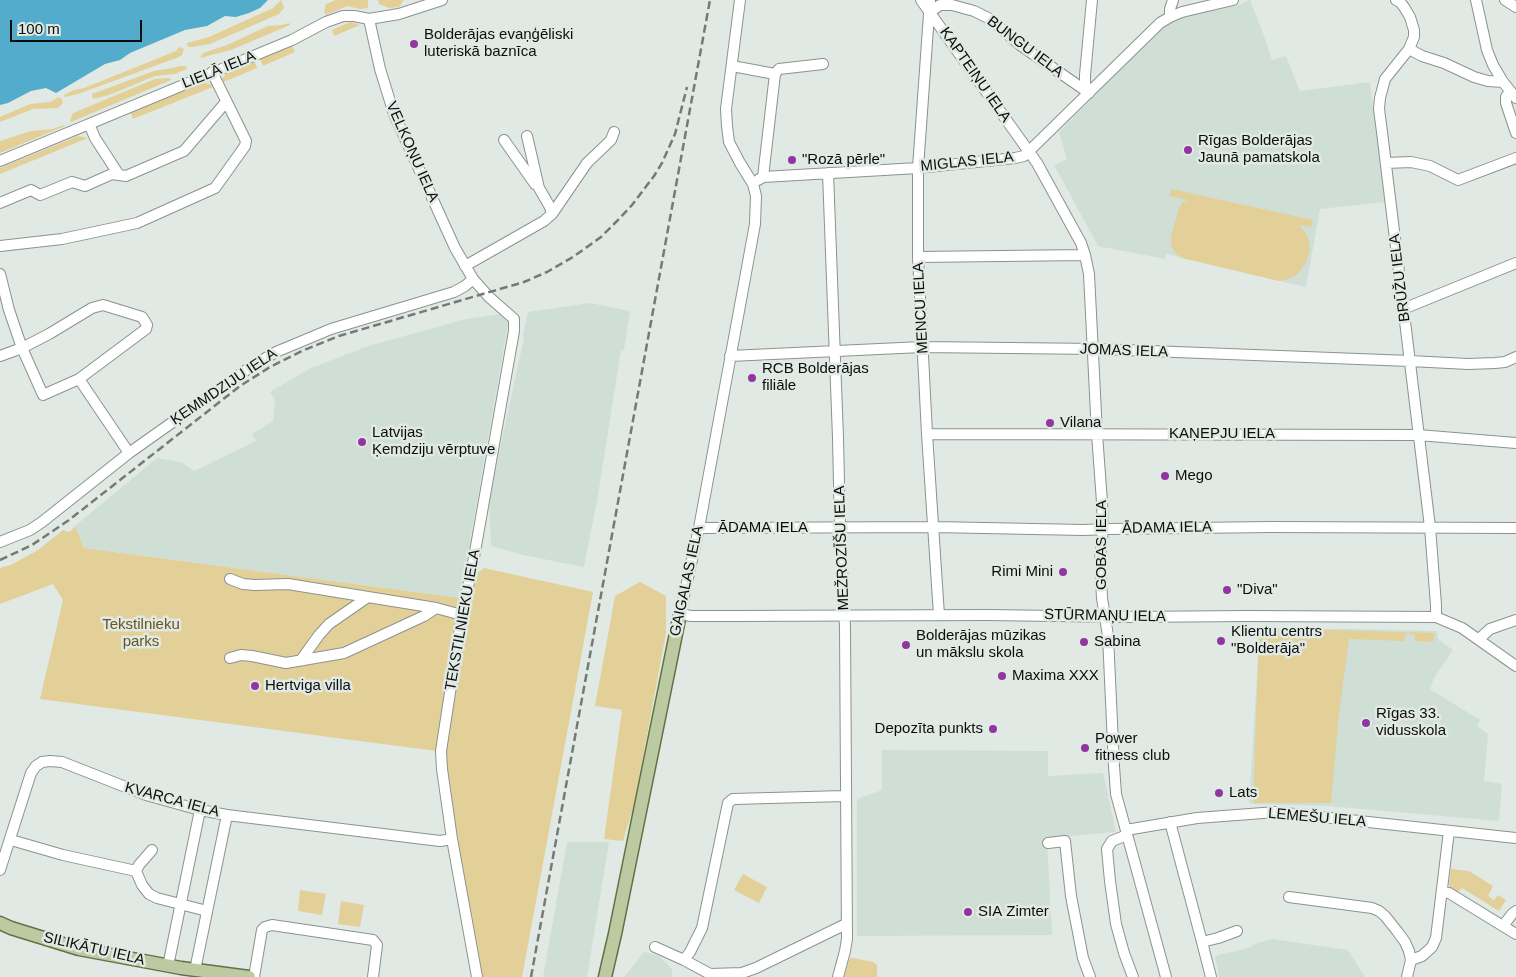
<!DOCTYPE html>
<html>
<head>
<meta charset="utf-8">
<style>
  body { margin:0 }
  #map { position:relative; width:1516px; height:977px; overflow:hidden; background:#e1e9e4; font-family:Arial,sans-serif }
  canvas { display:block }
  .scale { position:absolute; left:10px; top:20px; width:132px; height:22px; box-sizing:border-box; border:2px solid #0c0e0c; border-top:0; padding-left:6px; font-size:15px; line-height:18px; white-space:nowrap; color:#0c0e0c; -webkit-text-stroke:4px #e1e9e4; paint-order:stroke }
</style>
</head>
<body>
<div id="map">
<canvas width="1516" height="977"></canvas>
<div class="scale">100 m</div>
</div>
<script>
const c = document.querySelector('canvas').getContext('2d');
c.lineJoin = 'round';
function paint(path, color) {
  c.fillStyle = color;
  c.fill(path, 'evenodd');
}
function shape(rows) {
  const path = new Path2D();
  for (const r of rows) {
    path.moveTo(r[0], r[1]);
    for (let i = 2; i < r.length; i += 2) path.lineTo(r[i], r[i + 1]);
  }
  return path;
}
function stroke(path, color, width, dash) {
  c.strokeStyle = color;
  c.lineWidth = width;
  c.lineCap = dash ? 'butt' : 'round';
  c.setLineDash(dash || []);
  c.stroke(path);
}
function write(font, color, halo, rows, align = 'center') {
  c.font = font + ' Arial,sans-serif';
  c.lineWidth = 5;
  c.setLineDash([]);
  c.textBaseline = 'middle';
  c.strokeStyle = halo;
  c.fillStyle = color;
  for (const [text, x, y, turn = 0] of rows) {
    c.save();
    c.translate(x, y);
    c.rotate((+turn || 0) * Math.PI / 180);
    c.textAlign = isNaN(turn) ? turn : align;
    if (halo) c.strokeText(text, 0, 0);
    c.fillText(text, 0, 0);
    c.restore();
  }
}
paint(shape([
  [1248,0,1250,0,1263,33,1272,60,1286,56,1300,91,1370,82,1385,202,1320,209,1306,287,1166,254,1165,259,1098,246,1054,165,1067,159,1059,132,1162,27,1177,18,1240,5],
  [590,303,630,311,624,350,621,350,598,495,584,567,523,555,491,546,489,499,524,338,523,335,528,312],
  [500,314,507,318,508,324,460,598,84,548,75,526,157,458,181,462,194,471,256,441,252,434,273,421,275,400,270,392,309,369,368,346,466,319],
  [1260,629,1356,629,1437,631,1438,639,1453,650,1434,678,1430,689,1480,720,1477,726,1488,734,1484,781,1502,784,1499,821,1328,806,1249,804],
  [882,750,1048,751,1048,776,1103,773,1116,832,1047,838,1052,935,857,936,857,799,882,790],
  [567,842,609,842,587,977,543,977],
  [1272,939,1348,950,1365,977,1219,977,1215,956,1252,947,1252,945],
  [644,952,659,956,672,969,672,977,624,977]
]), '#d0dfd5');
paint(shape([
  [281,0,284,8,279,14,210,44,192,47,188,47,187,43,209,37,273,8],
  [336,0,368,0,368,8,360,9,347,6,326,15,324,11,326,4],
  [378,0,404,0,399,7,389,8,379,4],
  [350,22,360,25,334,36,332,30],
  [289,23,290,25,231,50,200,58,203,53,227,45,268,26,282,25],
  [292,46,295,52,263,66,260,59],
  [179,47,184,49,182,55,179,57,78,94,65,97,64,95,74,90,84,88,176,51],
  [255,62,257,68,221,83,222,78,228,73],
  [179,66,186,66,187,69,175,74,155,76,109,95,93,99,92,94,154,71,173,68],
  [169,78,171,80,71,122,70,121,73,113,155,79],
  [203,83,211,84,213,87,133,119,131,113],
  [59,97,62,99,63,103,58,108,33,109,0,122,0,117,30,104,50,102],
  [64,125,65,126,0,153,0,141,31,131,52,129],
  [78,136,88,138,0,174,0,168],
  [1171,189,1313,220,1311,227,1299,225,1305,232,1309,241,1310,249,1306,262,1298,274,1288,279,1279,281,1182,258,1175,253,1171,245,1171,236,1179,208,1182,203,1187,200,1170,196],
  [75,526,84,548,460,598,436,751,40,699,63,600,53,584,0,604,0,568,11,565,38,550,63,530,68,532,72,530],
  [484,568,593,592,522,977,482,977,445,771,447,744,474,585,478,573],
  [640,582,666,596,666,633,634,805,623,841,604,839,622,710,595,706,615,596],
  [1259,628,1435,633,1433,642,1415,641,1415,635,1406,633,1404,641,1349,639,1339,714,1331,803,1253,803],
  [1451,869,1469,871,1493,886,1488,896,1494,900,1498,895,1506,900,1499,911,1462,888,1458,892,1453,891,1449,885],
  [743,874,767,887,759,903,734,890],
  [300,890,326,894,322,915,298,911],
  [341,901,364,905,360,927,338,924],
  [851,958,853,958,873,962,877,965,877,977,844,977,849,961]
]), '#e2d098');
paint(shape([
  [0,0,268,0,260,8,249,13,236,17,225,16,207,26,185,30,130,53,120,60,105,64,56,93,46,88,31,91,8,103,0,105]
]), '#53accb');
const minor = shape([
  [740,0,726,109,727,126,729,142,740,163,753,184,756,196,755,224,699,528,680,614,691,616,733,616,988,615,1123,617,1248,616,1436,617,1462,628,1516,666],
  [921,0,1037,163,1081,243,1085,255,1089,274,1097,434,1102,502,1103,529,1100,559,1102,598,1108,636,1114,766,1116,794,1166,977],
  [930,0,918,168,918,257,927,434,939,615],
  [1396,0,1400,2,1404,7,1410,17,1414,30,1414,37,1409,49],
  [1476,0,1487,50,1493,65,1503,82,1516,98],
  [1505,0,1516,7],
  [930,12,940,5,952,5,974,11,990,19,1020,45,1089,93],
  [1170,17,1170,9,1173,0],
  [369,19,380,69,394,114,455,248,473,279,489,297,514,319,514,331,473,563,462,615,441,751,442,769,452,839,477,977],
  [732,66,775,74],
  [1510,91,1506,97,1506,103,1516,133],
  [1089,93,1085,84,1085,75,1092,0],
  [89,124,95,138,119,175],
  [527,136,539,188,550,207,552,214],
  [504,140,535,184],
  [0,161,292,40,326,22,343,16,354,16,369,19,399,14,442,0],
  [1386,163,1411,162,1430,166,1458,180,1516,158],
  [828,173,838,438,840,528,845,627,847,939,845,951,838,977],
  [763,177,918,168,1015,158,1024,156,1160,23,1170,17,1182,12,1233,0],
  [758,180,763,177,775,74,779,69,823,64],
  [0,203,31,190,40,195,72,182,85,186,112,174,126,176,184,151,226,102],
  [0,246,62,239,137,223,215,188,245,146,246,141,212,72],
  [918,257,1085,255],
  [465,266,544,221,552,214,587,163,611,140,614,132],
  [0,274,9,310,22,348,43,395,79,379,129,453],
  [1403,309,1516,263],
  [0,356,22,348,49,334,92,308,103,305,142,317,147,325,146,329,79,379],
  [730,356,922,347,1098,349,1410,361,1468,364,1495,363,1505,362,1516,357],
  [927,434,1418,435,1516,443],
  [699,528,934,527,1083,530,1109,529,1271,527,1516,528],
  [0,542,30,530,42,522,129,453,252,366,276,352,331,329,454,292,465,286,473,279],
  [230,579,243,584,255,585,288,584,368,597],
  [1436,617,1436,605,1430,527,1382,132,1379,109,1380,98,1385,79,1409,49,1422,56,1444,63,1474,77,1488,81,1503,82],
  [1479,639,1490,629,1516,620],
  [230,658,241,655,252,656,286,663,344,653,424,616,436,608],
  [301,660,319,635,329,624,368,597,436,608,462,615],
  [1170,822,1202,942,1218,938,1237,931],
  [1126,830,1197,818,1276,812,1516,838],
  [1127,835,1112,841,1107,849,1110,881,1116,924,1124,953,1133,977],
  [11,840,63,855,136,871,139,865,152,850],
  [1048,843,1065,841,1071,896,1083,958,1090,977],
  [0,870,31,773,36,766,42,762,50,761,62,762,146,795,200,810,227,815,440,841,452,839],
  [136,871,142,885,149,894,157,898,207,911],
  [1442,892,1449,893,1516,934],
  [1289,897,1372,908,1379,911,1385,916,1397,931,1405,942,1409,951,1411,960,1407,977],
  [1503,926,1512,914,1516,911],
  [1202,942,1211,977],
  [655,947,684,960,710,974,742,973,756,968,846,924],
  [684,960,690,952,702,928,728,803,733,799,845,796],
  [1411,960,1422,956,1432,947,1436,938,1449,831],
  [168,966,200,810],
  [195,970,227,815],
  [254,977,262,930,265,927,272,925,373,940,377,945,373,977]
]);
const major = shape([
  [0,923,11,928,79,949,181,968,249,977],
  [605,977,615,934,680,614]
]);
stroke(minor, '#8c938e', 12);
stroke(major, '#617145', 15);
stroke(minor, '#fff', 10);
stroke(major, '#bccaa2', 12);
stroke(shape([
  [0,560,32,545,69,520,240,386,270,367,302,351,339,336,524,282,547,272,573,257,601,237,619,219,632,205,654,176,662,163,675,134,687,87],
  [531,977,710,0]
]), '#757a77', 2.5, [8, 4]);
for (const [x, y, r, color] of [
  [414,44,5,"#9136a1"],
  [1188,150,5,"#9136a1"],
  [792,160,5,"#9136a1"],
  [752,378,5,"#9136a1"],
  [1050,423,5,"#9136a1"],
  [362,442,5,"#9136a1"],
  [1165,476,5,"#9136a1"],
  [1063,572,5,"#9136a1"],
  [1227,590,5,"#9136a1"],
  [1221,641,5,"#9136a1"],
  [1084,642,5,"#9136a1"],
  [906,645,5,"#9136a1"],
  [1002,676,5,"#9136a1"],
  [255,686,5,"#9136a1"],
  [1366,723,5,"#9136a1"],
  [993,729,5,"#9136a1"],
  [1085,748,5,"#9136a1"],
  [1219,793,5,"#9136a1"],
  [968,912,5,"#9136a1"]
]) {
  const dot = new Path2D();
  dot.arc(x, y, r, 0, 2 * Math.PI);
  c.fillStyle = color;
  c.fill(dot);
  stroke(dot, '#e1e9e4', 2);
}
write('15px', '#0c0e0c', '#e1e9e4', [
  ["Bolderājas evaņģēliski",424,35],
  ["luteriskā baznīca",424,52],
  ["Rīgas Bolderājas",1198,141],
  ["Jaunā pamatskola",1198,158],
  ["\"Rozā pērle\"",802,160],
  ["RCB Bolderājas",762,369],
  ["filiāle",762,386],
  ["Vilana",1060,423],
  ["Latvijas",372,433],
  ["Ķemdziju vērptuve",372,450],
  ["Mego",1175,476],
  ["Rimi Mini",1053,572,"right"],
  ["\"Diva\"",1237,590],
  ["Klientu centrs",1231,632],
  ["\"Bolderāja\"",1231,649],
  ["Bolderājas mūzikas",916,636],
  ["un mākslu skola",916,653],
  ["Sabina",1094,642],
  ["Maxima XXX",1012,676],
  ["Hertviga villa",265,686],
  ["Rīgas 33.",1376,714],
  ["vidusskola",1376,731],
  ["Depozīta punkts",983,729,"right"],
  ["Power",1095,739],
  ["fitness club",1095,756],
  ["Lats",1229,793],
  ["SIA Zimter",978,912]
], 'left');
write('15px', '#0c0e0c', '#e1e9e4', [
  ["BUNGU IELA",1025,47,37],
  ["LIELĀ IELA",219,70,-22],
  ["KAPTEIŅU IELA",975,75,55],
  ["VELKOŅU IELA",412,152,66],
  ["MIGLAS IELA",967,162,-6],
  ["BRŪŽU IELA",1400,278,-97],
  ["MENCU IELA",921,308,-93],
  ["JOMAS IELA",1124,351,2],
  ["ĶEMMDZIJU IELA",224,387,-34],
  ["KAŅEPJU IELA",1222,434],
  ["ĀDAMA IELA",763,528],
  ["ĀDAMA IELA",1167,528,-1],
  ["GOBAS IELA",1102,545,-90],
  ["MEŽROZĪŠU IELA",842,548,-92],
  ["GAIGALAS IELA",687,581,-78],
  ["STŪRMAŅU IELA",1105,616,1],
  ["TEKSTILNIEKU IELA",463,620,-80],
  ["KVARCA IELA",172,800,15],
  ["LEMEŠU IELA",1317,818,5],
  ["SILIKĀTU IELA",94,949,13]
]);
write('15px', '#65551e', '#e1e9e4', [
  ["Tekstilnieku",141,625],
  ["parks",141,642]
]);
</script>
</body>
</html>
